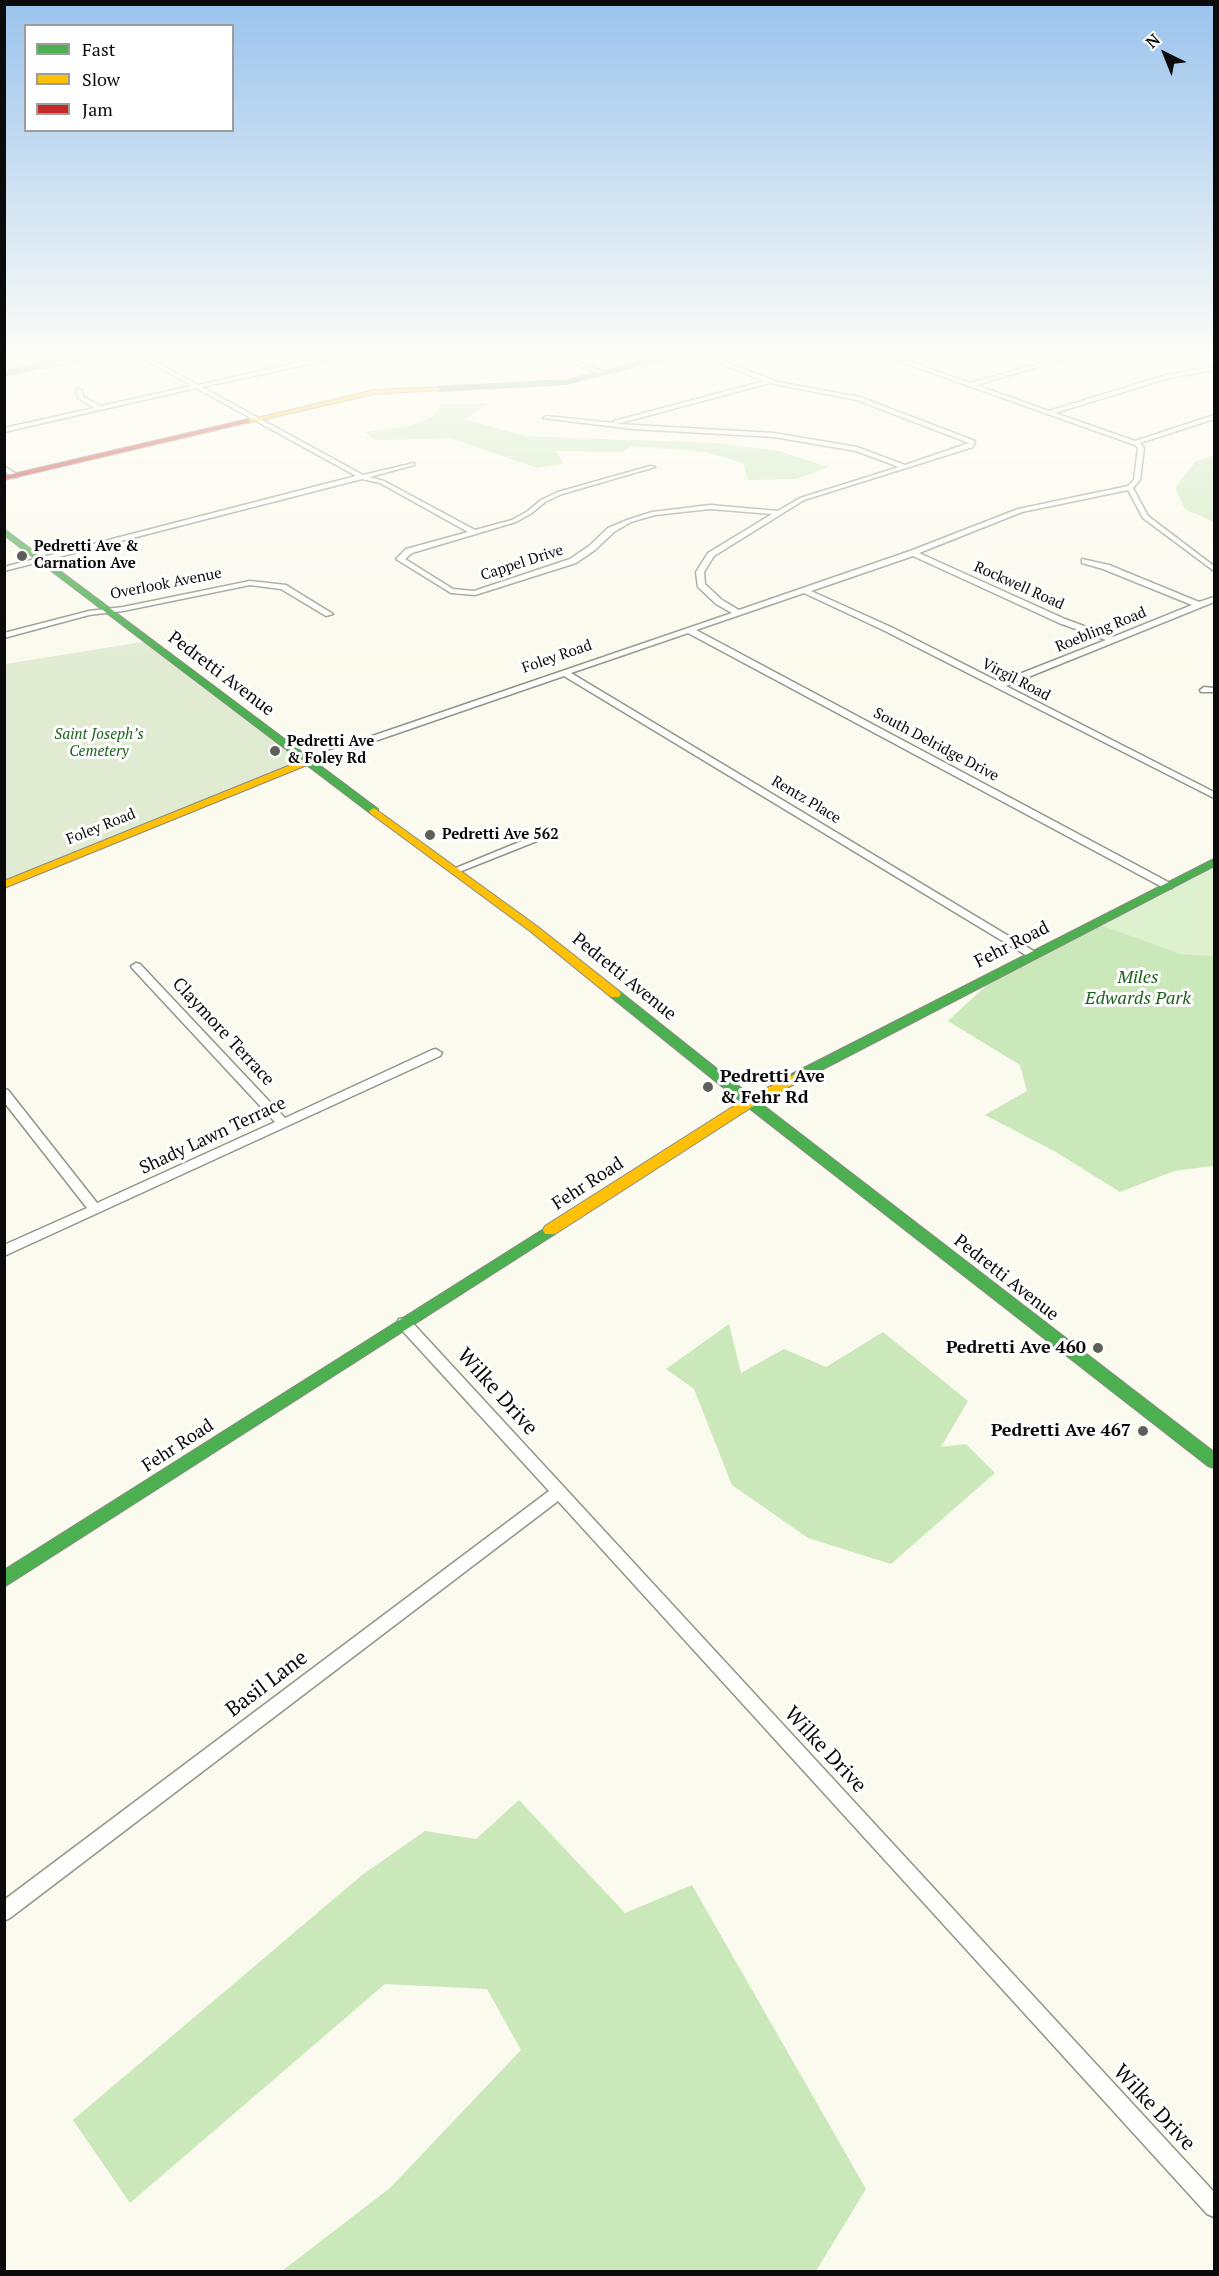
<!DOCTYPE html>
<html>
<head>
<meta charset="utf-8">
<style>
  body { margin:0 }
  #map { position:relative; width:1219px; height:2276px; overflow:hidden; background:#fafaee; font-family:"PT Serif",serif }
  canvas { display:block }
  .frame { position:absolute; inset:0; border:6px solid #0b0b0b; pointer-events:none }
  .legend { position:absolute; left:24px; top:24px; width:210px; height:108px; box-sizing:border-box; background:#fff; border:2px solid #9d9d9d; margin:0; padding:8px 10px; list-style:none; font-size:18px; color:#0b0b0b }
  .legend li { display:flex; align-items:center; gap:12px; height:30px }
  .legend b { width:30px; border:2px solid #9d9d9d }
  .north { position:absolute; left:1135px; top:24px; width:60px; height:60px; -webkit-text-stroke:4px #fff; paint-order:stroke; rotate:317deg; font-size:16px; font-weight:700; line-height:24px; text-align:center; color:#0b0b0b }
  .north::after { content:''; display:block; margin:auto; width:21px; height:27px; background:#0b0b0b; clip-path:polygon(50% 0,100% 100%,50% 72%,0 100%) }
</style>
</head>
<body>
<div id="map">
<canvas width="1219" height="2276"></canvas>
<div class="frame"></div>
<ul class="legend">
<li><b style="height:8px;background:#4caf50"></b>Fast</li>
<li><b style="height:8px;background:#ffc107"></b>Slow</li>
<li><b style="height:8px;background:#c62828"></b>Jam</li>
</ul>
<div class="north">N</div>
</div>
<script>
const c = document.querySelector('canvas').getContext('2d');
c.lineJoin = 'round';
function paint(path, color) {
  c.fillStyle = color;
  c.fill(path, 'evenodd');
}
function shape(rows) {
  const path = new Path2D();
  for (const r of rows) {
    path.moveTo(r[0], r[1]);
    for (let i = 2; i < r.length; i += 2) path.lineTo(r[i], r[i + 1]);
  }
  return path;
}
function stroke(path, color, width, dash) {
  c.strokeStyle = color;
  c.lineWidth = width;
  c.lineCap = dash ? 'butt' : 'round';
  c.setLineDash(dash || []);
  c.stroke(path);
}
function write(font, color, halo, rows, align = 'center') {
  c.font = font + ' "PT Serif",serif';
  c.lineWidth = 6;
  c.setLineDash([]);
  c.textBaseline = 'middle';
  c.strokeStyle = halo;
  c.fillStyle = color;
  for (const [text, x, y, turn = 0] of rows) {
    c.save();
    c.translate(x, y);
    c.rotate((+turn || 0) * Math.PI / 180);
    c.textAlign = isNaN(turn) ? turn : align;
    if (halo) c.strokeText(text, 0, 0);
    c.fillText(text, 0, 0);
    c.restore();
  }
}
paint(shape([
  [1214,862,1214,1164,1003,970]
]), '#ddf1ce');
paint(shape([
  [491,403,464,419,525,436,713,443,779,451,828,467,796,479,748,480,743,463,706,452,632,446,622,452,556,451,564,464,537,468,451,438,376,440,365,432,410,426,432,417,442,404],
  [1214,455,1214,522,1185,509,1175,488,1196,461],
  [1095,923,1180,954,1214,956,1214,1168,1212,1166,1174,1171,1120,1192,1056,1152,985,1115,1027,1091,1020,1065,948,1021,1003,970],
  [729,1324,741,1373,784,1349,826,1367,883,1332,968,1401,941,1447,966,1444,995,1473,891,1564,808,1538,732,1485,694,1389,666,1369],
  [519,1800,625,1913,692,1885,866,2189,816,2271,282,2271,390,2188,521,2050,487,1989,385,1984,130,2203,73,2120,362,1875,425,1831,476,1839]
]), '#cbe8bb');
paint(shape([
  [149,641,308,761,5,885,5,664]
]), '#e1ebd2');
const street = shape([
  [29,353,36,353,52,363,100,353,110,353,43,368,40,366,46,364,29,353],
  [133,353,140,353,198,385,339,353,362,353,202,387,363,475,414,463,414,465,370,477,384,481,475,530,512,520,528,511,541,500,558,492,650,466,655,467,562,494,545,502,532,513,516,522,412,553,405,559,453,589,474,591,570,559,589,546,608,528,627,520,652,512,710,505,778,511,800,498,899,467,856,451,774,437,633,429,543,418,546,416,614,423,614,421,764,381,694,353,702,353,778,382,860,397,975,441,973,447,804,500,714,556,704,572,705,584,722,600,739,610,910,551,1018,509,1128,486,1134,480,1138,448,1135,445,876,353,884,353,970,383,1077,353,1085,353,976,385,1049,411,1166,375,1214,366,1214,370,1169,378,1055,413,1135,441,1214,415,1214,419,1140,443,1144,448,1140,480,1133,488,1148,516,1214,566,1214,571,1143,518,1128,490,1022,512,919,553,1065,619,1113,637,1192,605,1103,569,1082,563,1082,559,1109,565,1199,602,1214,597,1214,602,1006,686,1214,792,1214,798,885,631,804,593,696,630,1172,884,1172,888,1164,888,688,633,571,673,1037,953,1038,955,1037,957,1029,957,564,676,311,763,305,763,305,759,732,613,716,604,698,587,696,572,708,553,772,514,710,509,655,515,631,522,614,532,595,550,576,563,475,595,451,593,396,559,406,549,468,532,380,483,362,479,4,571,4,567,356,476,196,388,4,432,4,428,94,408,78,398,76,390,79,388,82,390,83,396,100,406,192,386,133,353],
  [770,383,857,400,969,443,905,465,857,447,774,433,617,424,770,383],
  [913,556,1059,623,1106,640,999,682,891,627,811,591,913,556],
  [548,353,556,353,606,373,601,374,548,353],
  [4,466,18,475,18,477,14,477,4,471,4,466],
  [250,581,286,585,333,614,326,616,281,589,250,585,123,611,89,615,4,638,4,633,89,611,123,607,250,581],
  [1204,687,1214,688,1214,692,1201,692,1200,690,1204,687],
  [534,836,537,837,537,841,459,872,453,872,451,870,534,836],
  [136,963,140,964,285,1118,432,1050,436,1049,442,1053,440,1056,4,1256,4,1245,87,1208,4,1102,4,1089,8,1090,97,1203,275,1122,132,968,131,966,136,963],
  [404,1318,409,1319,1214,2192,1214,2217,1207,2214,558,1501,10,1918,4,1921,4,1900,549,1491,399,1327,397,1323,399,1319,404,1318]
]);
const fast = shape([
  [69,353,77,353,52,365,4,376,4,372,48,362,69,353],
  [680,353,690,353,566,384,438,391,435,389,438,387,566,380,680,353],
  [4,529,378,809,378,813,370,813,4,535,4,529],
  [1214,859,1214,866,802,1080,797,1081,791,1077,792,1074,1214,859],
  [615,990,619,991,755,1099,1214,1452,1214,1468,1208,1466,745,1105,611,997,609,994,611,991,615,990],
  [550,1225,555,1226,557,1230,555,1234,4,1587,4,1570,550,1225]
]);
const slow = shape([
  [438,387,440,390,374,394,248,423,245,421,374,390,438,387],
  [308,758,313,761,312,763,4,888,4,881,308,758],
  [374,808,538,927,619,991,621,994,619,997,611,997,530,931,370,813,369,811,374,808],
  [797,1073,803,1077,802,1080,755,1105,555,1234,545,1234,543,1230,545,1226,745,1099,797,1073]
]);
const jam = shape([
  [248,419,250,422,4,480,4,476,248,419]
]);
stroke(street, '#93938d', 3);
stroke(fast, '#898984', 2);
stroke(slow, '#898984', 2);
stroke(jam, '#898984', 2);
paint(street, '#fefefc');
paint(fast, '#4caf50');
paint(slow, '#ffc107');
paint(jam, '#c62828');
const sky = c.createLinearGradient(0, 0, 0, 671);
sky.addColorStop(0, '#9ac3ed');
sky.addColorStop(0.53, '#fdfdf7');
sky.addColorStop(1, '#fdfdf700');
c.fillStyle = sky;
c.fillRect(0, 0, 1219, 671);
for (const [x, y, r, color] of [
  [22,556,6,"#5f5f5a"],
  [275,751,6,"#5f5f5a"],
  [430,835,6,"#5f5f5a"],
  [708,1087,6,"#5f5f5a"],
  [1098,1348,6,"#5f5f5a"],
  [1143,1431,6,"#5f5f5a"]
]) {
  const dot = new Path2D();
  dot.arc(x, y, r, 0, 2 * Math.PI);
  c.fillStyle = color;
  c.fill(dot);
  stroke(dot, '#fff', 2);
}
write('bold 15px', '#0b0b0b', '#fff', [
  ["Pedretti Ave &",34,547],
  ["Carnation Ave",34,564],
  ["Pedretti Ave",287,742],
  ["& Foley Rd",287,759],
  ["Pedretti Ave 562",442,835]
], 'left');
write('15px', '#0b0b0b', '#fff', [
  ["Cappel Drive",522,563,-18],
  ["Overlook Avenue",166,584,-11],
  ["Rockwell Road",1019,586,24],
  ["Roebling Road",1101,630,-22],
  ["Foley Road",557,657,-19],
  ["Virgil Road",1016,680,27],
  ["South Delridge Drive",936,745,28],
  ["Rentz Place",806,800,31],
  ["Foley Road",101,827,-22]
]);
write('italic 15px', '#1d621c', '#fff', [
  ["Saint Joseph’s",99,735],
  ["Cemetery",99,752]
]);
write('18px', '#0b0b0b', '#fff', [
  ["Pedretti Avenue",221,674,37],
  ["Fehr Road",1012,945,-27],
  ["Pedretti Avenue",624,977,39],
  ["Claymore Terrace",223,1032,47],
  ["Shady Lawn Terrace",213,1136,-25],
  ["Fehr Road",588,1184,-33],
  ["Pedretti Avenue",1006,1278,38],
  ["Fehr Road",178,1446,-33]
]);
write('italic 18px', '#1d621c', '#fff', [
  ["Miles",1138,978],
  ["Edwards Park",1138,999]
]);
write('bold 18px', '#0b0b0b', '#fff', [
  ["Pedretti Ave",720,1077,"left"],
  ["& Fehr Rd",720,1098,"left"],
  ["Pedretti Ave 460",1086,1348],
  ["Pedretti Ave 467",1131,1431]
], 'right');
write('21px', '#0b0b0b', '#fff', [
  ["Wilke Drive",497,1392,48],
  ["Basil Lane",267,1684,-37],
  ["Wilke Drive",825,1750,47],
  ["Wilke Drive",1154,2108,47]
]);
</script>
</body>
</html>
